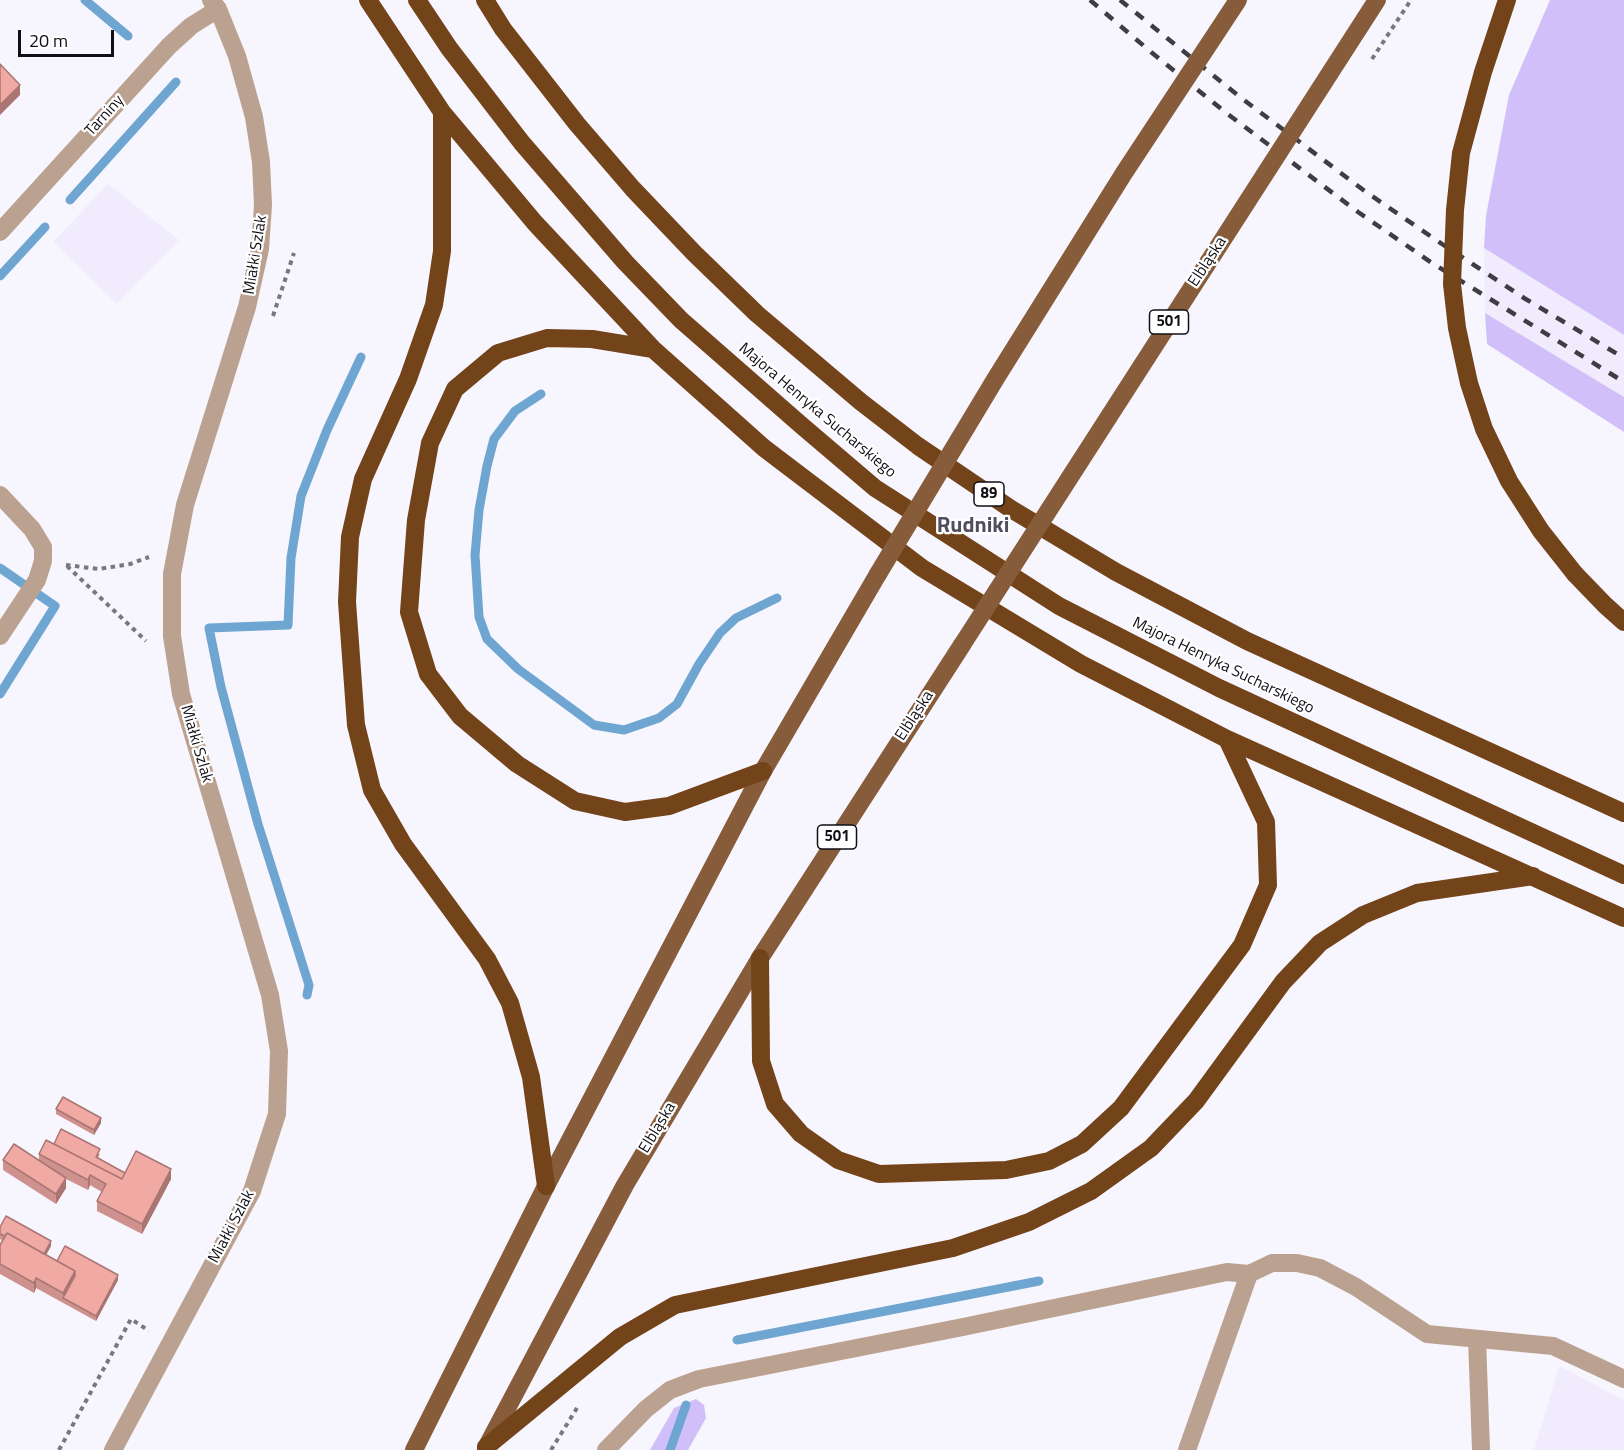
<!DOCTYPE html>
<html>
<head>
<meta charset="utf-8">
<style>
  body { margin:0 }
  #map { position:relative; width:1624px; height:1450px; overflow:hidden; background:#f7f5fd; font-family:"Titillium Web",sans-serif }
  canvas { display:block }
  .scale { position:absolute; left:18px; top:30px; width:96px; height:27px; box-sizing:border-box; border:3px solid #110f15; border-top:0; padding-left:8px; font-size:18px; line-height:21px; white-space:nowrap; color:#110f15; -webkit-text-stroke:4px #fff; paint-order:stroke }
</style>
</head>
<body>
<div id="map">
<canvas width="1624" height="1450"></canvas>
<div class="scale">20 m</div>
</div>
<script>
const c = document.querySelector('canvas').getContext('2d');
c.lineJoin = 'round';
function paint(path, color) {
  c.fillStyle = color;
  c.fill(path, 'evenodd');
}
function shape(rows) {
  const path = new Path2D();
  for (const r of rows) {
    path.moveTo(r[0], r[1]);
    for (let i = 2; i < r.length; i += 2) path.lineTo(r[i], r[i + 1]);
  }
  return path;
}
function stroke(path, color, width, dash) {
  c.strokeStyle = color;
  c.lineWidth = width;
  c.lineCap = dash ? 'butt' : 'round';
  c.setLineDash(dash || []);
  c.stroke(path);
}
function write(font, color, halo, rows, align = 'center') {
  c.font = font + ' "Titillium Web",sans-serif';
  c.lineWidth = 4.5;
  c.setLineDash([]);
  c.textBaseline = 'middle';
  c.strokeStyle = halo;
  c.fillStyle = color;
  for (const [text, x, y, turn = 0] of rows) {
    c.save();
    c.translate(x, y);
    c.rotate((+turn || 0) * Math.PI / 180);
    c.textAlign = isNaN(turn) ? turn : align;
    if (halo) c.strokeText(text, 0, 0);
    c.fillText(text, 0, 0);
    c.restore();
  }
}
paint(shape([
  [108,184,179,240,117,304,53,242],
  [1484,248,1624,335,1624,397,1485,313],
  [1559,1366,1624,1400,1624,1450,1534,1450]
]), '#f1ecfd');
paint(shape([
  [1550,0,1624,0,1624,335,1484,248,1486,216,1509,95],
  [1485,313,1624,397,1624,432,1487,344],
  [696,1399,704,1405,706,1418,688,1450,650,1450,674,1408]
]), '#d0bff9');
stroke(shape([
  [85,0,128,36],
  [70,200,176,82],
  [0,276,45,227],
  [541,394,515,411,494,439,487,466,479,510,475,555,479,617,487,639,518,669,594,725,624,730,659,718,677,704,699,664,720,633,736,618,777,598],
  [0,568,55,606,0,694],
  [307,995,309,985,258,824,221,687,209,628,288,625,291,558,301,496,327,430,361,357],
  [737,1340,1039,1281],
  [670,1450,686,1405]
]), '#6fa6d1', 9);
stroke(shape([
  [273,316,294,253],
  [66,565,99,569,130,564,149,557],
  [67,566,146,641],
  [59,1450,131,1319,149,1331],
  [551,1450,577,1408]
]), '#79777e', 4, [4.5, 4.5]);
stroke(shape([
  [0,232,169,46,191,26,218,9],
  [0,495,32,529,43,547,43,561,37,580,0,636],
  [1477,1339,1481,1450],
  [113,1450,252,1191,277,1114,279,1051,270,995,181,694,172,636,172,574,185,505,247,307,260,249,263,205,261,162,254,117,237,56,218,9,211,0],
  [606,1450,646,1409,670,1390,699,1379,963,1327,1227,1272,1249,1274,1272,1263,1297,1263,1320,1268,1356,1287,1427,1334,1553,1346,1624,1379],
  [1187,1450,1249,1274]
]), '#bba290', 18);
stroke(shape([
  [486,1448,625,1185,760,958,962,645],
  [414,1450,546,1186,763,771,878,574]
]), '#875c3b', 18);
stroke(shape([
  [368,0,442,112,535,223,653,349,764,448,922,568,1081,664,1227,739,1624,918],
  [417,0,449,48,522,143,625,262,681,320,801,425,875,488,1059,606,1219,688,1624,875],
  [485,0,503,29,577,124,633,189,694,253,757,314,861,402,918,446,1011,509,1116,572,1247,641,1624,813],
  [442,112,442,251,434,305,408,379,363,479,350,537,347,602,356,725,372,790,403,844,487,959,510,1003,531,1077,546,1186],
  [653,349,592,339,547,338,498,353,455,389,430,443,416,520,409,612,428,674,460,716,517,764,575,801,625,812,669,806,763,771],
  [1575,574,1605,605,1624,622],
  [760,958,761,1061,775,1104,801,1134,838,1160,879,1174,1006,1170,1049,1161,1082,1144,1121,1108,1242,945,1268,885,1266,822,1227,739],
  [486,1447,620,1337,675,1305,953,1248,1029,1222,1091,1191,1151,1148,1196,1101,1283,982,1320,943,1363,915,1417,893,1533,876]
]), '#73431a', 18);
stroke(shape([
  [1090,0,1151,52,1225,112,1358,212,1432,263,1624,382],
  [1120,0,1240,97,1366,192,1442,244,1524,298,1624,358]
]), '#3f3d43', 4.5, [10, 10]);
stroke(shape([
  [1372,59,1411,0]
]), '#79777e', 4, [4.5, 4.5]);
stroke(shape([
  [878,574,996,378,1124,173,1238,0],
  [962,645,1377,0]
]), '#875c3b', 18);
stroke(shape([
  [1507,0,1483,72,1461,153,1455,210,1452,284,1457,328,1469,383,1484,429,1509,481,1541,531,1575,574]
]), '#73431a', 18);
paint(shape([
  [56,1109,101,1123,94,1135,56,1114],
  [54,1144,100,1154,98,1158,125,1173,171,1179,142,1234,97,1211,97,1201,102,1192,90,1185,88,1190,66,1179,66,1188,56,1204,3,1170,3,1160,39,1160,39,1154],
  [0,1227,51,1246,46,1255,57,1261,118,1280,96,1321,36,1288,34,1293,0,1274,0,1245,2,1240,0,1239]
]), '#cf918d');
paint(shape([
  [20,85,20,95,0,115,0,105],
  [101,1118,101,1123,94,1135,94,1130],
  [171,1169,171,1179,142,1234,142,1224],
  [90,1175,90,1185,88,1190,88,1180],
  [66,1178,66,1188,56,1204,56,1194],
  [51,1241,51,1246,42,1262,42,1257],
  [75,1271,75,1281,63,1298,63,1293],
  [118,1275,118,1280,96,1321,96,1316],
  [36,1278,36,1288,34,1293,34,1283]
]), '#a97673');
const building = shape([
  [0,64,20,85,0,105,0,64],
  [63,1097,101,1118,94,1130,56,1109,63,1097],
  [61,1129,100,1149,96,1157,125,1173,122,1179,54,1144,61,1129],
  [46,1140,122,1179,136,1151,171,1169,142,1224,97,1201,106,1184,90,1175,88,1180,39,1154,46,1140],
  [14,1144,66,1178,56,1194,3,1160,14,1144],
  [6,1216,51,1241,44,1254,7,1233,5,1236,0,1234,0,1227,6,1216],
  [7,1233,75,1271,63,1293,36,1278,34,1283,0,1264,0,1245,7,1233],
  [65,1246,118,1275,96,1316,63,1298,75,1276,75,1271,57,1261,65,1246]
]);
paint(building, '#f1a9a4');
stroke(building, '#a97673', 1.5);
for (const [x, y, w] of [
  [1169,322,39],
  [989,494,30],
  [837,837,39]
]) {
  const box = new Path2D();
  box.roundRect(x - w / 2, y - 12, w, 24, 4.5);
  c.fillStyle = '#fff';
  c.fill(box);
  stroke(box, '#110f15', 1.5);
}
write('bold 15px', '#110f15', null, [
  ["501",1169,322],
  ["89",989,494],
  ["501",837,837]
]);
write('16px', '#110f15', '#fff', [
  ["Tarniny",105,116,-48],
  ["Miałki Szlak",256,255,-81],
  ["Elbląska",1208,262,-57],
  ["Majora Henryka Sucharskiego",817,411,40],
  ["Majora Henryka Sucharskiego",1223,666,26],
  ["Elbląska",915,716,-57],
  ["Miałki Szlak",196,744,74],
  ["Elbląska",658,1128,-59],
  ["Miałki Szlak",232,1227,-62]
]);
write('bold 22px', '#534e5f', '#fff', [
  ["Rudniki",973,527]
]);
</script>
</body>
</html>
